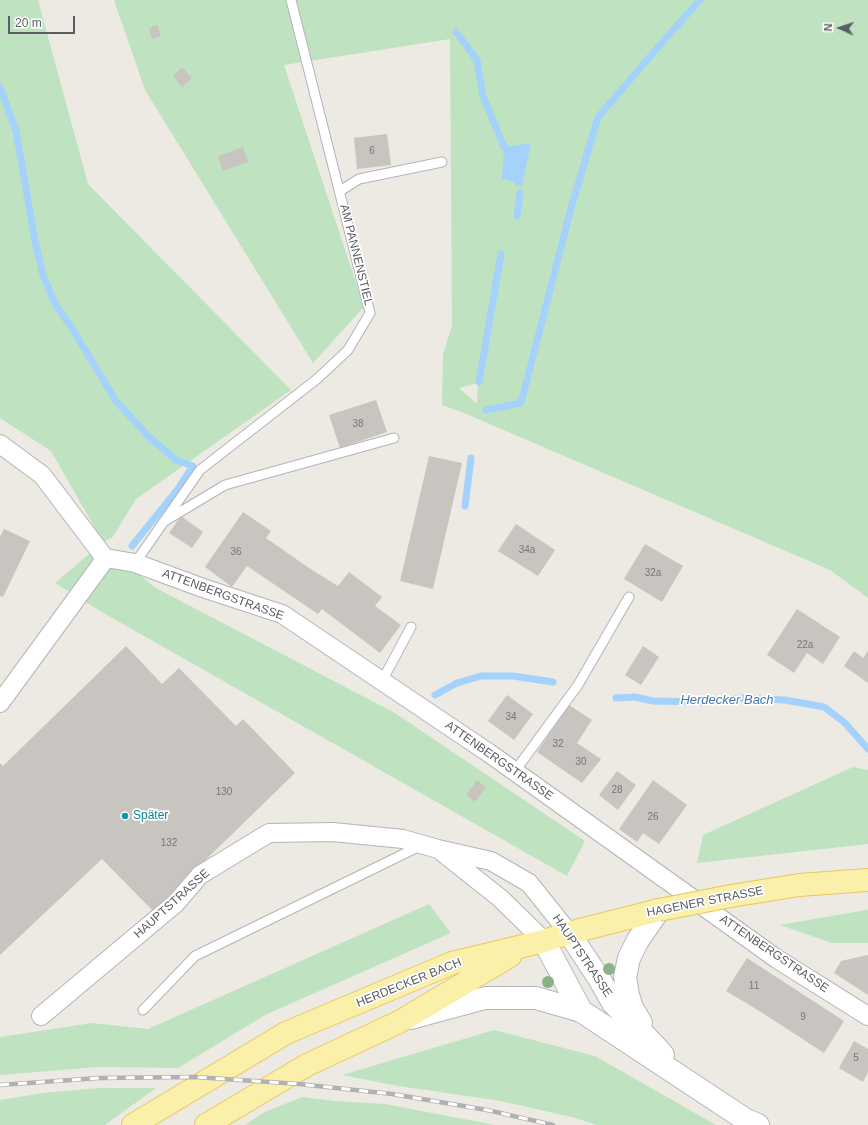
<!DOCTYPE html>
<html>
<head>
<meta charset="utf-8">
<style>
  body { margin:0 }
  #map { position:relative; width:868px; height:1125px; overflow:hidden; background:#eceae2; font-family:Arial,sans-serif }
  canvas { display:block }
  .north { position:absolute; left:820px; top:8px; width:40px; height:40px; -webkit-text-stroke:3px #fff; paint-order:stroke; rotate:273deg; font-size:11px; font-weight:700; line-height:16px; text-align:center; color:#5a5d62 }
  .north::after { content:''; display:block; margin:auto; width:14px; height:18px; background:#5a5d62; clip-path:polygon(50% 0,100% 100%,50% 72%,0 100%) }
  .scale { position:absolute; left:8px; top:16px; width:67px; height:18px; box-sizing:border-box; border:2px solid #5a5d62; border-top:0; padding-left:5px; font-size:12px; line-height:14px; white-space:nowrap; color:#5a5d62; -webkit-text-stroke:3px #fff; paint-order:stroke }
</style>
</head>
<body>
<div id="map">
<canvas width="868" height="1125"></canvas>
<div class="north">N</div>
<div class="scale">20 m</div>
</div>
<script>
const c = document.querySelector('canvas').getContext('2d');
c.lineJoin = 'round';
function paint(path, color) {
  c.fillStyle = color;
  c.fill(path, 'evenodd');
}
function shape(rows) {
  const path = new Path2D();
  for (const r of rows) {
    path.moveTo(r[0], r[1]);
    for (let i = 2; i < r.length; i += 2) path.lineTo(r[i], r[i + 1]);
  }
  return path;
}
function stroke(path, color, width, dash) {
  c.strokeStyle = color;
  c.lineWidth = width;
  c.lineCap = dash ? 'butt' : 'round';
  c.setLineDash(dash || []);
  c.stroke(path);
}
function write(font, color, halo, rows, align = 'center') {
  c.font = font + ' Arial,sans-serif';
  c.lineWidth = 3.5;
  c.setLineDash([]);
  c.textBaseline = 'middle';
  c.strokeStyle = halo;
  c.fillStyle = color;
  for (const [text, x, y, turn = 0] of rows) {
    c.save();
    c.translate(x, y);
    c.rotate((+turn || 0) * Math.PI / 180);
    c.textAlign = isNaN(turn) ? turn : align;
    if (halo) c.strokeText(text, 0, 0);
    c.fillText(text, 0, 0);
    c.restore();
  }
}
paint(shape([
  [0,0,38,0,88,184,291,390,136,499,112,538,103,542,154,587,395,713,585,841,567,876,100,611,55,583,103,542,51,451,0,418],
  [114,0,868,0,868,598,830,570,464,413,442,405,443,354,452,326,450,39,284,65,364,307,313,363,145,90],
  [478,383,477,403,476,403,459,388],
  [853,767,868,770,868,844,697,863,703,835],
  [429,904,451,933,267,1014,178,1068,99,1067,0,1075,0,1037,92,1023,148,1029],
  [866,910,868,910,868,943,832,943,780,925],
  [494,1030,595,1056,716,1125,597,1125,575,1118,501,1101,398,1086,342,1075],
  [99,1088,156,1088,105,1125,0,1125,0,1100,43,1093],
  [302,1097,335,1101,385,1104,495,1125,245,1125,265,1112]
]), '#bfe3c1');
paint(shape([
  [531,143,522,186,516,186,514,182,502,179,504,147]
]), '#a4d2fa');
stroke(shape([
  [456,32,477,60,483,96,504,147],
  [0,87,16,131,35,241,43,275,55,304,73,330,116,401,150,438,176,460,193,466,178,489,132,546],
  [517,216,520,193],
  [479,382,501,254],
  [486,410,521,403,571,208,598,117,659,46,700,0],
  [465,506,471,458],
  [435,695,457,683,481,676,513,676,553,682],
  [616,698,635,697,653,701,705,702,741,698,785,700,824,707,845,723,868,749]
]), '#a4d2fa', 7);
paint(shape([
  [157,25,161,36,152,39,149,28],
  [182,67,192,78,182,87,173,76],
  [387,134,391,165,357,169,354,138],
  [243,147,248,162,223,171,218,156],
  [376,400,387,432,340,448,329,415],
  [429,456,462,463,433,589,400,581],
  [243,512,271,531,266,538,309,568,338,586,349,572,382,597,375,606,401,625,380,653,322,609,318,614,247,566,232,587,205,567],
  [181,516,203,532,192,548,169,533],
  [516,524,555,550,538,576,498,551],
  [4,529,30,541,3,597,0,596,0,537],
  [645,544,683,566,662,602,624,579],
  [797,609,840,637,823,664,807,653,794,673,767,655],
  [126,646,162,684,179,668,236,726,243,719,295,773,153,911,102,859,0,955,0,763,3,766],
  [643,646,659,657,641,685,625,675],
  [854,651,863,658,868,651,868,683,844,666],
  [507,695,533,714,514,740,488,721],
  [569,705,592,720,577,743,601,759,582,783,537,752],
  [617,771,636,785,618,810,599,795],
  [477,780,486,787,475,802,466,795],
  [653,780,687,805,659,844,643,833,637,842,619,829],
  [868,955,868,995,834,973,841,961],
  [747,958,844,1021,824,1053,761,1012,726,991],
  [854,1041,868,1049,868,1072,863,1082,839,1068]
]), '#c8c4bf');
const lane = shape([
  [340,191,359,179,442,162],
  [165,521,225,485,394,438],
  [135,563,200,470,317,379,348,350,370,313,291,0],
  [382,681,411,627],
  [515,771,578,685,629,597],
  [143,1010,195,956,420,846]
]);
const street = shape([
  [0,444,42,475,105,558],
  [0,703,106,558,135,563,203,588,282,614,489,753,777,959,868,1016],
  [442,852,500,898,544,941],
  [41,1016,176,903,200,875,269,833,333,832,403,839,438,849,491,861,529,883,569,933]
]);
const secondary = shape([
  [569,933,600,980,613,1003,655,1046,663,1055],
  [544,941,581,1011],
  [411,1018,485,998,536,998,581,1011,746,1120,758,1125],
  [641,1023,632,1008,628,995,625,977,629,958,638,940,659,910]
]);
const primary = shape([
  [731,896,799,885,868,880],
  [133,1125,286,1033,452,963,544,941,569,933,659,910],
  [206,1125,307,1065,399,1022,510,956]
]);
stroke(lane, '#b3b4b9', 11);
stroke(street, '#b3b4b9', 20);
stroke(secondary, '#b4b6bc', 24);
stroke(primary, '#e9c75e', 24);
stroke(lane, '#fff', 9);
stroke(street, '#fff', 18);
stroke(secondary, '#fff', 22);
stroke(primary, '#faf0a9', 22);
const rail = shape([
  [0,1085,99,1078,195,1077,299,1084,392,1094,487,1110,553,1125]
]);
stroke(rail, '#b1b1b2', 4.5);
stroke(rail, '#fff', 3, [9]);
const primaryBridge = shape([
  [659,910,731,896]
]);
stroke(primaryBridge, '#e9c75e', 24, []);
stroke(primaryBridge, '#faf0a9', 22);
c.fillStyle = '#8ab188';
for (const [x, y] of [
  [609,969],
  [548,982]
]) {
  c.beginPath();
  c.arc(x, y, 6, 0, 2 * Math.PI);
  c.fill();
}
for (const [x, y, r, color] of [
  [125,816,4,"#0f9aa8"]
]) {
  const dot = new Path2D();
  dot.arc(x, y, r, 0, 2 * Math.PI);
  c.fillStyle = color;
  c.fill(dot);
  stroke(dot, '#fff', 1.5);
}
write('10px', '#767779', null, [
  ["6",372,151],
  ["38",358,424],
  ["34a",527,550],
  ["36",236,552],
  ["32a",653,573],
  ["22a",805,645],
  ["34",511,717],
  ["32",558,744],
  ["30",581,762],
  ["28",617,790],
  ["130",224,792],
  ["26",653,817],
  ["132",169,843],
  ["11",754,986],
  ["9",803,1017],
  ["5",856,1058]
]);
write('12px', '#5a5d62', '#fff', [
  ["AM PANNENSTIEL",356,255,76],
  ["ATTENBERGSTRASSE",223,595,20],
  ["ATTENBERGSTRASSE",499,761,35],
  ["HAGENER STRASSE",705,902,-11],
  ["HAUPTSTRASSE",172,904,-42],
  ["ATTENBERGSTRASSE",774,954,34],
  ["HAUPTSTRASSE",582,956,56],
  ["HERDECKER BACH",409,983,-22]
]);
write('12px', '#0d838f', '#fff', [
  ["Später",133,816]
], 'left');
write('italic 13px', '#4578b3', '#fff', [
  ["Herdecker Bach",727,700]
]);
</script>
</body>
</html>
